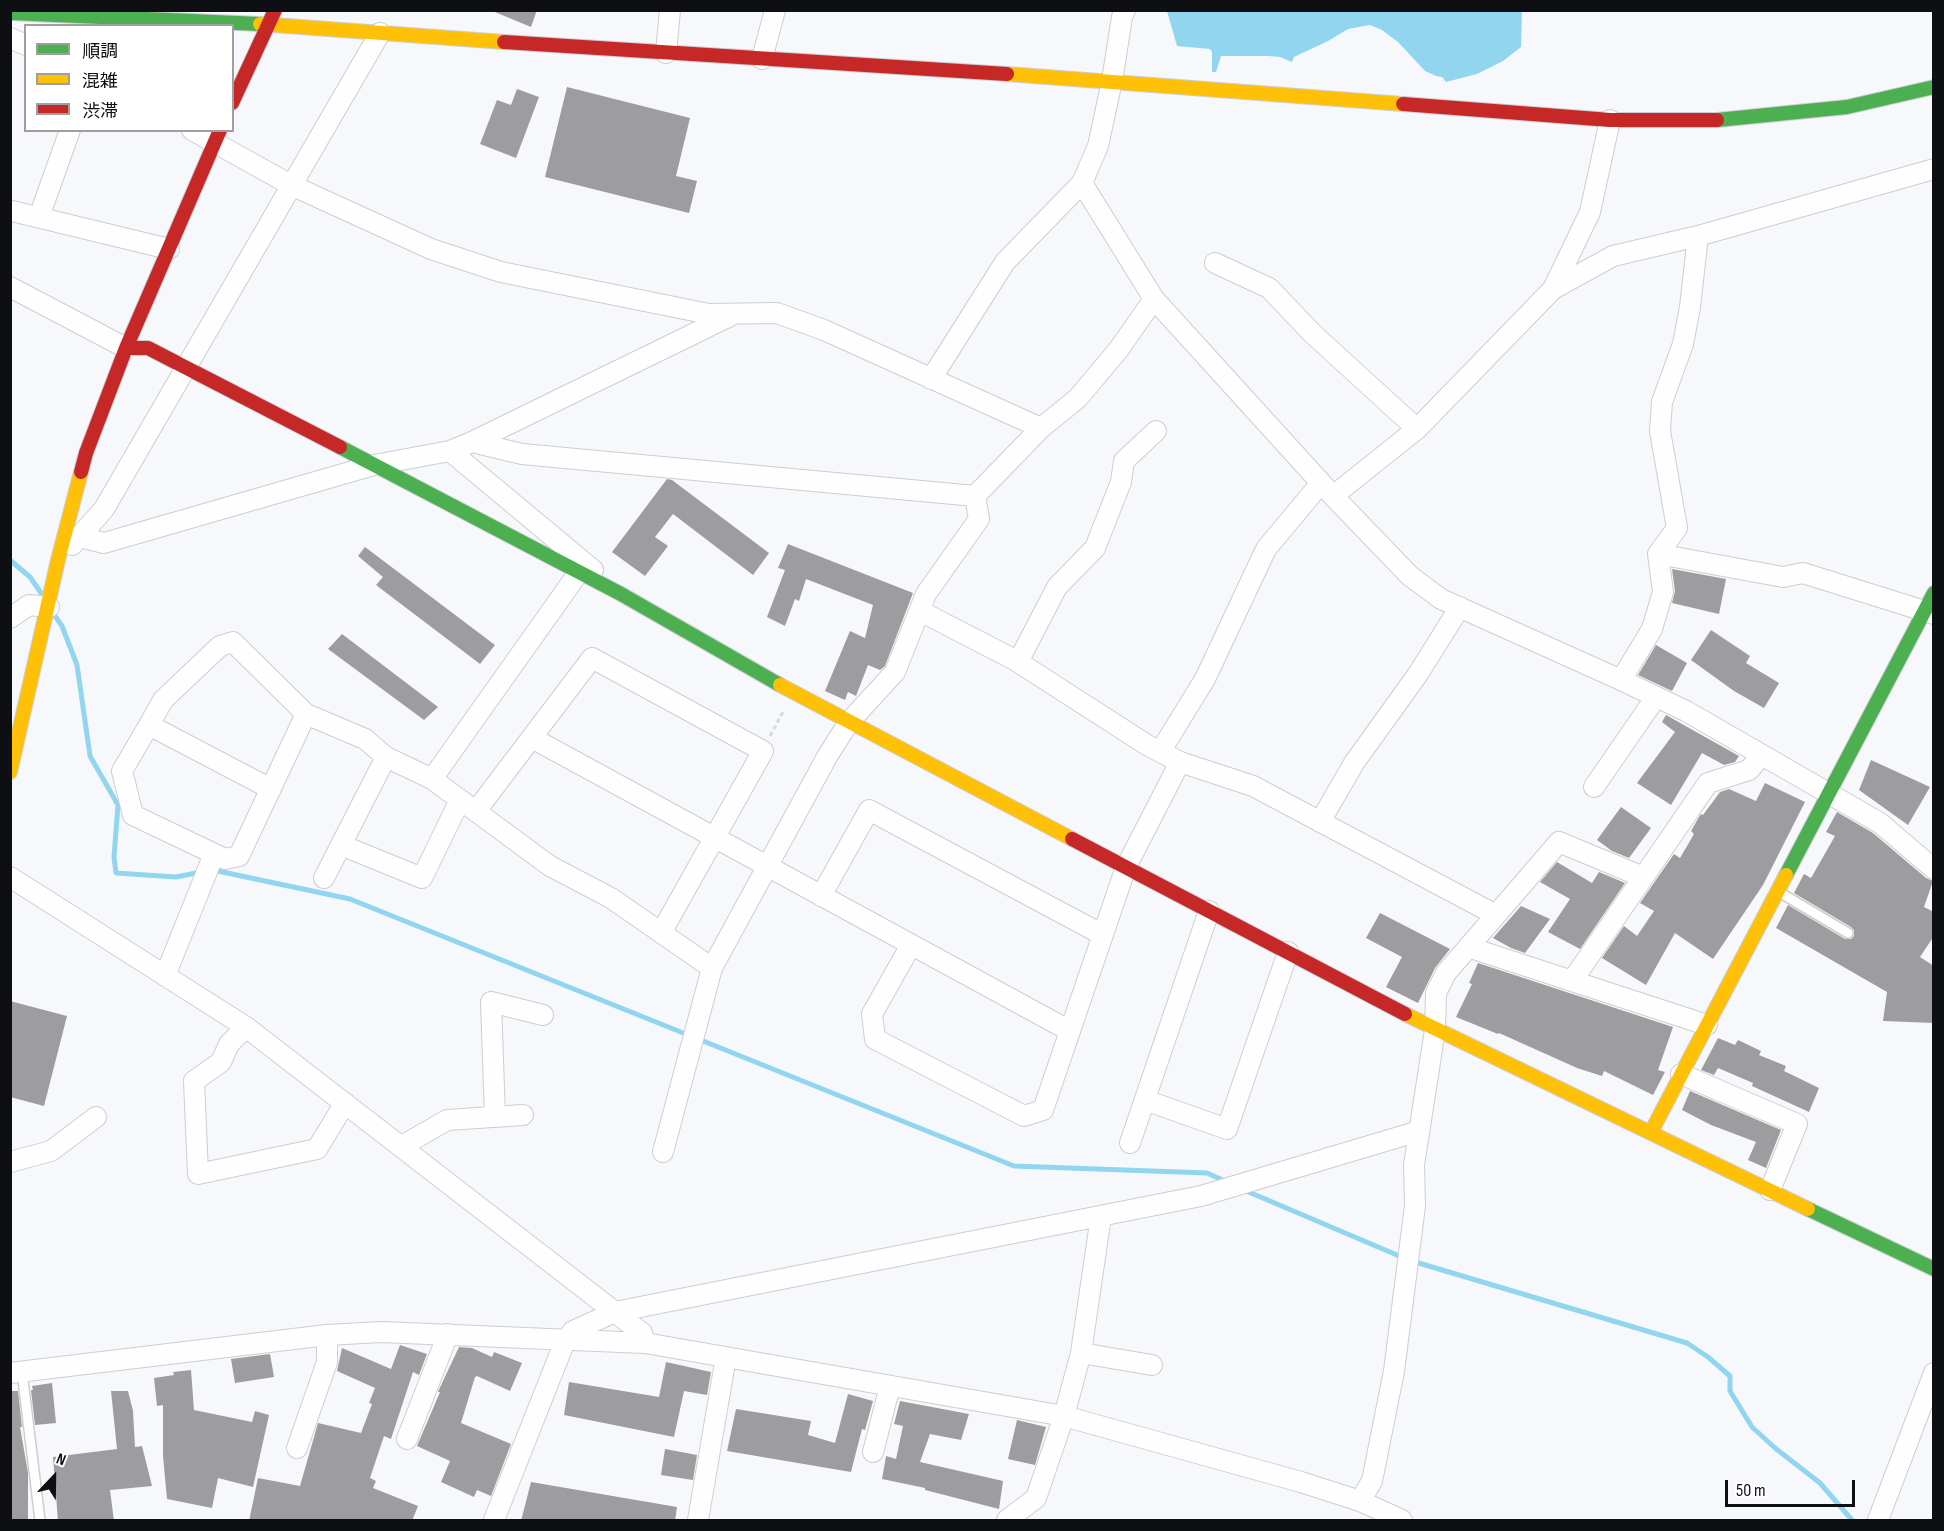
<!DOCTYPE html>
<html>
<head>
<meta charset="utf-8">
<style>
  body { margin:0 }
  #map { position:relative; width:1944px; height:1531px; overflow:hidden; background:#f7f8fb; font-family:"Sofia Sans Condensed","Noto Sans JP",sans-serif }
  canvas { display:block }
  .frame { position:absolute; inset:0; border:12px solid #0e0f12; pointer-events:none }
  .legend { position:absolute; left:24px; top:24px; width:210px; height:108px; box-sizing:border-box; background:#fff; border:2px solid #9f9fa0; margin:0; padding:8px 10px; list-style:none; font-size:18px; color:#0e0f12 }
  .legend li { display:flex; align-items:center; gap:12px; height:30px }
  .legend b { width:30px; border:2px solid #9f9fa0 }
  .north { position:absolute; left:24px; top:1447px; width:60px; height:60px; -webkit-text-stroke:4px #fff; paint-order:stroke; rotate:22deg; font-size:16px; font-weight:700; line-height:24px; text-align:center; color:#0e0f12 }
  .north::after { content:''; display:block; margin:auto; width:21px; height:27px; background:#0e0f12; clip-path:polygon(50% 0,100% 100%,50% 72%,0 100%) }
  .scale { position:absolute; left:1725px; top:1480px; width:130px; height:27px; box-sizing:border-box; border:3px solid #0e0f12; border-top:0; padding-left:8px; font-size:18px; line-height:21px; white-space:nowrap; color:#0e0f12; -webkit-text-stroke:4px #fff; paint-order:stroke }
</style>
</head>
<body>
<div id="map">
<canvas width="1944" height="1531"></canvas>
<div class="frame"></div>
<ul class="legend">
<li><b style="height:8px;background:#4caf50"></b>順調</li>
<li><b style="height:8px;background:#ffc107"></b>混雑</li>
<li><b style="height:8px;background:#c62828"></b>渋滞</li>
</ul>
<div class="north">N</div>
<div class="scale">50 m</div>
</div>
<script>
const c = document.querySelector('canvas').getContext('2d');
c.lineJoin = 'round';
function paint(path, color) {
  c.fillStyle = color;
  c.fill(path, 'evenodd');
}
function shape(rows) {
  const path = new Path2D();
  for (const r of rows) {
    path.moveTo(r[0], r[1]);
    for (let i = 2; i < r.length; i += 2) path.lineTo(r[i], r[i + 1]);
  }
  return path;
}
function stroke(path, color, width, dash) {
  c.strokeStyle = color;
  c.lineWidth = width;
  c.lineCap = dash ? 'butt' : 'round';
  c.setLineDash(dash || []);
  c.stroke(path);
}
paint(shape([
  [1167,11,1522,11,1521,47,1503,61,1477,74,1446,82,1442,77,1436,76,1425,71,1398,42,1382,30,1370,25,1348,29,1328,41,1294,57,1292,62,1280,57,1268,56,1221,56,1216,72,1212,72,1212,52,1210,49,1177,46]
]), '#92d5ee');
stroke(shape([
  [10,560,30,577,41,593],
  [55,616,62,626,77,665,90,756,118,805,114,857,116,873,176,877,201,872],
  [213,870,350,899,1014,1166,1207,1173,1227,1182],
  [1244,1190,1404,1258],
  [1412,1261,1687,1343,1708,1357,1730,1376,1730,1391,1752,1427,1775,1448,1820,1483,1852,1520]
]), '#92d5ee', 5);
paint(shape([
  [490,10,537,10,531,27],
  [567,87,690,118,676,176,697,181,689,213,545,177],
  [517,89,539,97,516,158,480,144,497,100,511,105],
  [667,479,672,480,769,553,753,575,673,514,655,537,668,546,645,576,612,552],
  [788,544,913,593,885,666,880,670,868,665,856,696,848,692,845,700,825,691,850,631,865,638,873,605,806,579,799,601,795,599,785,626,767,617,785,570,778,568],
  [365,547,495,645,480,664,376,585,383,577,358,556],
  [1672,569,1726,579,1719,614,1672,603,1675,591],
  [1711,630,1750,656,1746,663,1779,683,1764,708,1734,691,1691,660],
  [342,634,438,707,424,720,328,649],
  [1656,645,1687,663,1672,691,1638,675],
  [1666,715,1739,756,1735,762,1724,765,1702,753,1671,805,1637,783,1675,732,1662,722],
  [1871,760,1930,787,1908,825,1859,790],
  [1765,783,1805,802,1763,885,1713,959,1675,933,1646,985,1602,958,1624,926,1637,936,1654,911,1640,903,1674,854,1680,858,1694,834,1691,831,1699,817,1701,814,1703,815,1720,792,1729,789,1756,801],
  [1621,807,1651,828,1629,858,1612,851,1597,840],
  [1837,812,1873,833,1926,878,1933,881,1924,907,1934,912,1934,936,1920,957,1934,966,1934,1023,1883,1021,1887,992,1776,928,1788,905,1845,939,1851,939,1854,936,1854,930,1851,927,1794,893,1804,874,1811,878,1835,836,1826,832],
  [1557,862,1592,883,1599,872,1625,883,1580,949,1548,932,1570,899,1540,882],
  [1521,906,1550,919,1525,953,1511,948,1493,938],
  [1380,913,1450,949,1435,968,1418,1003,1386,987,1402,957,1366,938],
  [1478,963,1673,1027,1658,1070,1665,1072,1653,1095,1604,1071,1602,1076,1577,1068,1499,1033,1498,1034,1456,1017,1472,984,1469,983],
  [10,1001,67,1016,44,1106,10,1097],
  [1718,1038,1735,1045,1738,1040,1761,1051,1759,1055,1786,1066,1784,1071,1819,1088,1809,1112,1752,1086,1753,1083,1718,1068,1714,1075,1701,1070],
  [1690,1091,1781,1130,1766,1168,1748,1160,1756,1142,1711,1125,1682,1110],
  [400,1345,427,1354,419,1375,413,1372,391,1439,384,1436,370,1478,376,1481,373,1488,418,1506,412,1521,249,1521,258,1478,300,1486,318,1423,361,1433,372,1404,369,1403,375,1388,337,1371,342,1348,391,1369],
  [459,1347,472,1348,492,1357,494,1352,522,1363,510,1391,477,1376,475,1377,461,1423,511,1444,491,1496,477,1490,474,1497,441,1482,450,1461,417,1446,440,1392,438,1392,443,1381],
  [270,1354,274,1377,235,1383,231,1359],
  [666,1362,711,1372,707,1395,684,1391,674,1437,564,1415,569,1382,659,1397],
  [191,1370,194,1410,252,1422,255,1411,269,1415,253,1487,218,1478,212,1508,167,1499,163,1456,163,1405,157,1406,154,1378,174,1375,173,1372],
  [52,1383,56,1423,35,1425,31,1390,33,1390,32,1386],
  [10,1391,18,1391,22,1427,20,1427,28,1473,28,1521,10,1521],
  [111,1391,128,1391,133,1411,135,1447,142,1446,152,1486,110,1490,114,1521,58,1521,53,1457,117,1449],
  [848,1394,873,1401,865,1430,862,1429,851,1472,727,1451,736,1409,811,1421,808,1435,835,1443],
  [900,1401,969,1414,961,1440,930,1434,920,1462,1003,1481,999,1509,925,1490,925,1488,882,1479,886,1456,896,1459,903,1426,894,1424],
  [1017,1420,1046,1427,1035,1465,1008,1459],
  [665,1449,697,1455,693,1480,661,1475],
  [531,1482,677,1507,675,1521,521,1521]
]), '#9d9da0');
const lane = shape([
  [1779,892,1848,933],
  [22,1372,40,1520]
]);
const street = shape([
  [1125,10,1122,17,1112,81,1098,146,1082,183,1154,299,1333,496,1410,576,1441,599,1621,680,1686,711,1880,823,1934,869],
  [10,38,26,45],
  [666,53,670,10],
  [762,59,775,10],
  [192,130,291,185,431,249,501,272,709,314,777,313,824,330,1041,428],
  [12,211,169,249],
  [39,217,70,130],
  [1215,263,1269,288,1313,334,1417,429],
  [10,287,126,348],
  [1553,289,1590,212,1610,120],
  [931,379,1005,262,1082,183],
  [472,442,522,454,975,496,1041,428,1078,398,1119,349,1154,299],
  [450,451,593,570],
  [1333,496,1417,429,1553,289,1613,256,1698,236,1934,169],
  [80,537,104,543,374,465,450,451,472,442,730,316],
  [72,545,104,509,380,33],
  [1658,554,1783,577,1803,573,1934,614],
  [920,611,1015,660,1147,745,1180,762,1253,786,1496,915],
  [10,618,29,605,49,607],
  [1018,662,1057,587,1095,548,1121,482,1124,461,1156,431],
  [1621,680,1652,629,1663,592,1658,554,1677,528,1660,431,1662,402,1683,344,1690,307,1698,236],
  [306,714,239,856,225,859,133,815,122,771,149,725,163,700,220,646,233,642,306,714,365,739,386,757,432,779,550,866,611,898,712,968],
  [149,725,271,789],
  [532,738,1070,1031],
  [1160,752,1205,679,1266,549,1316,489,1319,480],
  [432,779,579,572],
  [1594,787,1656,697],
  [476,811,592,658,763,751,661,933],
  [1320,822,1354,763,1418,674,1460,607],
  [341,845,422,878,460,800],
  [10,877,246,1027,642,1333,645,1343],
  [324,878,386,757],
  [821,896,869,810,1103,935],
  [911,945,872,1014,875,1039,1024,1116,1043,1110,1126,867,1180,762],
  [1468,947,1707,1025],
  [165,976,214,854],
  [1572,981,1708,783,1749,770,1761,756],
  [246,1027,229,1044,221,1062,194,1081,198,1174,317,1149,345,1103],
  [1681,1074,1797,1124,1770,1190],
  [1145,1100,1227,1129,1288,952],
  [495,1117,491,1002,543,1015],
  [1130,1143,1209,911],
  [402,1146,447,1120,523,1115],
  [663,1152,712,968,828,755,849,722,895,672,926,594,979,519,975,496],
  [10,1162,51,1151,96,1117],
  [1081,1353,1152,1365],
  [10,1373,327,1335,381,1332,645,1343,1064,1416,1301,1482,1360,1501,1402,1520],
  [407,1439,448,1334],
  [297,1448,327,1362,327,1335],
  [873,1452,890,1386],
  [1360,1501,1372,1481,1394,1371,1415,1206,1414,1165,1435,1030,1436,993,1446,973,1559,842,1643,877],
  [494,1520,565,1341,573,1331,615,1312,1201,1196,1419,1131],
  [698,1520,726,1357],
  [1007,1520,1036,1498,1064,1416,1081,1353,1101,1216],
  [1878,1520,1934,1373]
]);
const fast = shape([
  [10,13,260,24],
  [1717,120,1847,107,1934,87],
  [340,447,621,594,780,685],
  [1786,875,1934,593],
  [1808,1209,1934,1269]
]);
const slow = shape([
  [260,24,504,42],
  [1007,74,1403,104],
  [780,685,1072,839],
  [10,772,58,560,81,472],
  [1405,1014,1808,1209],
  [1651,1132,1786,875]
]);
const jam = shape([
  [504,42,1007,74],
  [232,103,275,10],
  [1403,104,1610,120,1717,120],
  [126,348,148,348,340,447],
  [81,472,86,453,126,348,220,130],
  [1072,839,1405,1014]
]);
stroke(lane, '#cdced1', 12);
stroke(street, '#cdced1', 22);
stroke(fast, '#cdced1', 16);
stroke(slow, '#cdced1', 16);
stroke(jam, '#cdced1', 16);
stroke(shape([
  [770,736,784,710]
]), '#d8d9d9', 3, [4.5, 3]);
stroke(lane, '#fefefe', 9);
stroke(street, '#fefefe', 20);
stroke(fast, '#4caf50', 14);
stroke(slow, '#ffc107', 14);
stroke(jam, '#c62828', 14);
</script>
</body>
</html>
